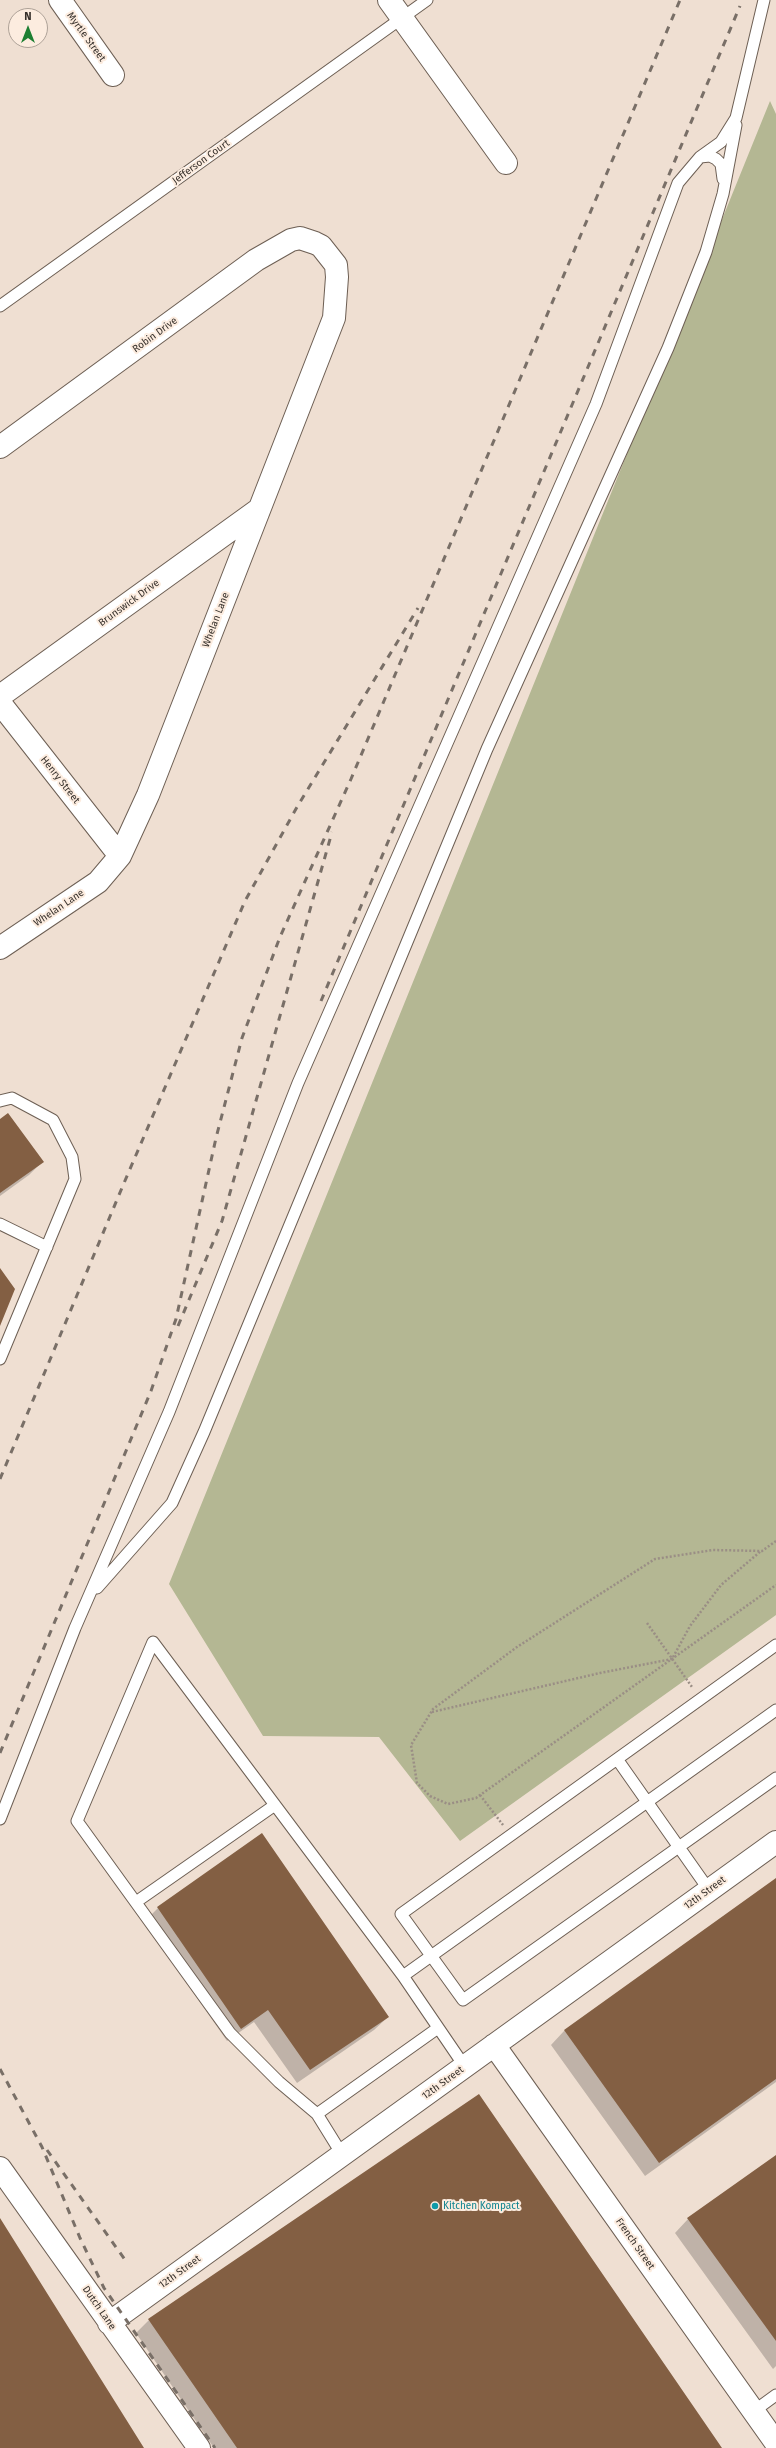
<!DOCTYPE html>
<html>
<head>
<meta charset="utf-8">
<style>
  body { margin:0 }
  #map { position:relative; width:776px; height:2448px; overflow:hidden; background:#efdfd2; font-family:"Fira Sans",sans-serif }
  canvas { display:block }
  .north { position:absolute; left:8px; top:8px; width:40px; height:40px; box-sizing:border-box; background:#fcecdf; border:1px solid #ada197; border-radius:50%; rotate:0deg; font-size:11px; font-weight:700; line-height:16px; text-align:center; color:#36302b }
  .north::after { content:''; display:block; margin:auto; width:14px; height:18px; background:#1d7f32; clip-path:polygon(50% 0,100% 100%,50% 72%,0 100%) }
</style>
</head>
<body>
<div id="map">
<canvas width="776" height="2448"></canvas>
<div class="north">N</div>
</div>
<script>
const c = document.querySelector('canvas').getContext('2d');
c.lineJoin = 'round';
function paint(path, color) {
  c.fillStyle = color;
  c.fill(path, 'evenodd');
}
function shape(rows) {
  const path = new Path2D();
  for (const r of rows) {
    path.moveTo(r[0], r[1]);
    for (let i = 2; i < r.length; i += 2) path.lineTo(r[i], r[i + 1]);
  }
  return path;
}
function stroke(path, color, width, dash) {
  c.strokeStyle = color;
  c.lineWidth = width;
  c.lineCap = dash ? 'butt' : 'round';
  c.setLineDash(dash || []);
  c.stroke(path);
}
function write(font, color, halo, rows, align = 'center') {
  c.font = font + ' "Fira Sans",sans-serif';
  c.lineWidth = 4;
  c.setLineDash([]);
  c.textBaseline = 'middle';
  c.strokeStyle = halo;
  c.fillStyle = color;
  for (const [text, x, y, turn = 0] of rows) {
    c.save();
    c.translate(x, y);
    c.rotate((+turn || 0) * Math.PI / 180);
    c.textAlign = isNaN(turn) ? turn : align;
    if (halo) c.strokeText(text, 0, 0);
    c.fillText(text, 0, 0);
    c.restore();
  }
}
paint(shape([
  [770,101,776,114,776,1615,460,1841,379,1737,263,1736,169,1584]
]), '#b4b793');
paint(shape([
  [0,1120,42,1162,29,1175,0,1196],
  [776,1880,776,2082,645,2176,551,2045,564,2031],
  [158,1908,388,2017,374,2030,297,2083,254,2022,227,2041,144,1922],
  [776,2156,776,2366,773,2369,675,2233,688,2219],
  [149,2320,721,2448,214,2448,136,2333]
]), '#0003');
paint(shape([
  [8,1113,44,1162,0,1193,0,1119],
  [0,1268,15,1289,0,1326],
  [262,1833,389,2017,310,2070,268,2010,241,2029,157,1907],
  [776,1878,776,2079,659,2163,564,2030],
  [479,2094,722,2448,237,2448,148,2319],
  [776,2155,776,2341,687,2218],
  [0,2218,144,2448,0,2448]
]), '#835f43');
const lane = shape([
  [700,157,710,156,716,159,721,164,723,179],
  [0,306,427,0],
  [0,1101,12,1098,53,1120,72,1157,75,1179,0,1359],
  [0,1224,47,1247],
  [97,1588,172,1503,204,1432,487,749,668,348,706,252,723,194,736,125],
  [776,1645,401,1914,463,2000,776,1778],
  [617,1759,709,1890],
  [0,1819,75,1628,169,1412,298,1083,596,404,678,183,700,157,721,142,736,118,764,0],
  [136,1902,275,1805],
  [465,2067,403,1976,776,1710],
  [317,2114,438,2028],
  [343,2156,317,2114,279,2082,230,2033,77,1821,153,1642,403,1976],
  [754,2411,776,2395]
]);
const street = shape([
  [60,0,113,75],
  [389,0,506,163],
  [0,447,256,260,291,240,300,238,315,243,321,246,336,265,337,277,334,318,148,795,120,856,98,882,0,948],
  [0,696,258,510],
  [0,703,120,856],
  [494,2045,776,2443],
  [0,2168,199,2448],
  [109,2323,776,1842]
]);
stroke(lane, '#6d5f54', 13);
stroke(street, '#6d5f54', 24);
stroke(shape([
  [776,1541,762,1551,713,1550,655,1559,517,1647,433,1709,411,1745,417,1783,430,1796,448,1804,476,1798,776,1585],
  [647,1623,692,1687],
  [432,1712,600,1673,672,1659,690,1626,721,1585,761,1551],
  [480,1795,503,1825]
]), '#9a8e85', 2.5, [2, 2]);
stroke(lane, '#fff', 11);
stroke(street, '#fff', 22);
stroke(shape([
  [321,1001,740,6],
  [178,1326,222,1221,332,832],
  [0,1479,124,1183,245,901,297,807,418,608],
  [0,1753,151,1391,176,1319,216,1138,242,1038,280,937,351,779,680,0],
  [0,2069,42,2147,80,2238,104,2288,215,2448],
  [47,2150,128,2264]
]), '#796f67', 3, [7, 7]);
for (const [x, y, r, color] of [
  [435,2206,4,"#0f9aa8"]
]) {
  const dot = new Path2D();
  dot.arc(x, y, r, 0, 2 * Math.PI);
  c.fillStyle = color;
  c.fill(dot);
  stroke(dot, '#fcecdf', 1.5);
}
write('10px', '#36302b', '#fcecdf', [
  ["Myrtle Street",86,37,54],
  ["Jefferson Court",201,162,-36],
  ["Robin Drive",155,335,-36],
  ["Brunswick Drive",129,603,-36],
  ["Whelan Lane",216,620,-69],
  ["Henry Street",60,780,52],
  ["Whelan Lane",59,908,-34],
  ["12th Street",705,1893,-36],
  ["12th Street",443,2083,-36],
  ["French Street",635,2244,55],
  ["12th Street",180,2272,-36],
  ["Dutch Lane",99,2308,55]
]);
write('10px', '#0d838f', '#fcecdf', [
  ["Kitchen Kompact",443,2206]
], 'left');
</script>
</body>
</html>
